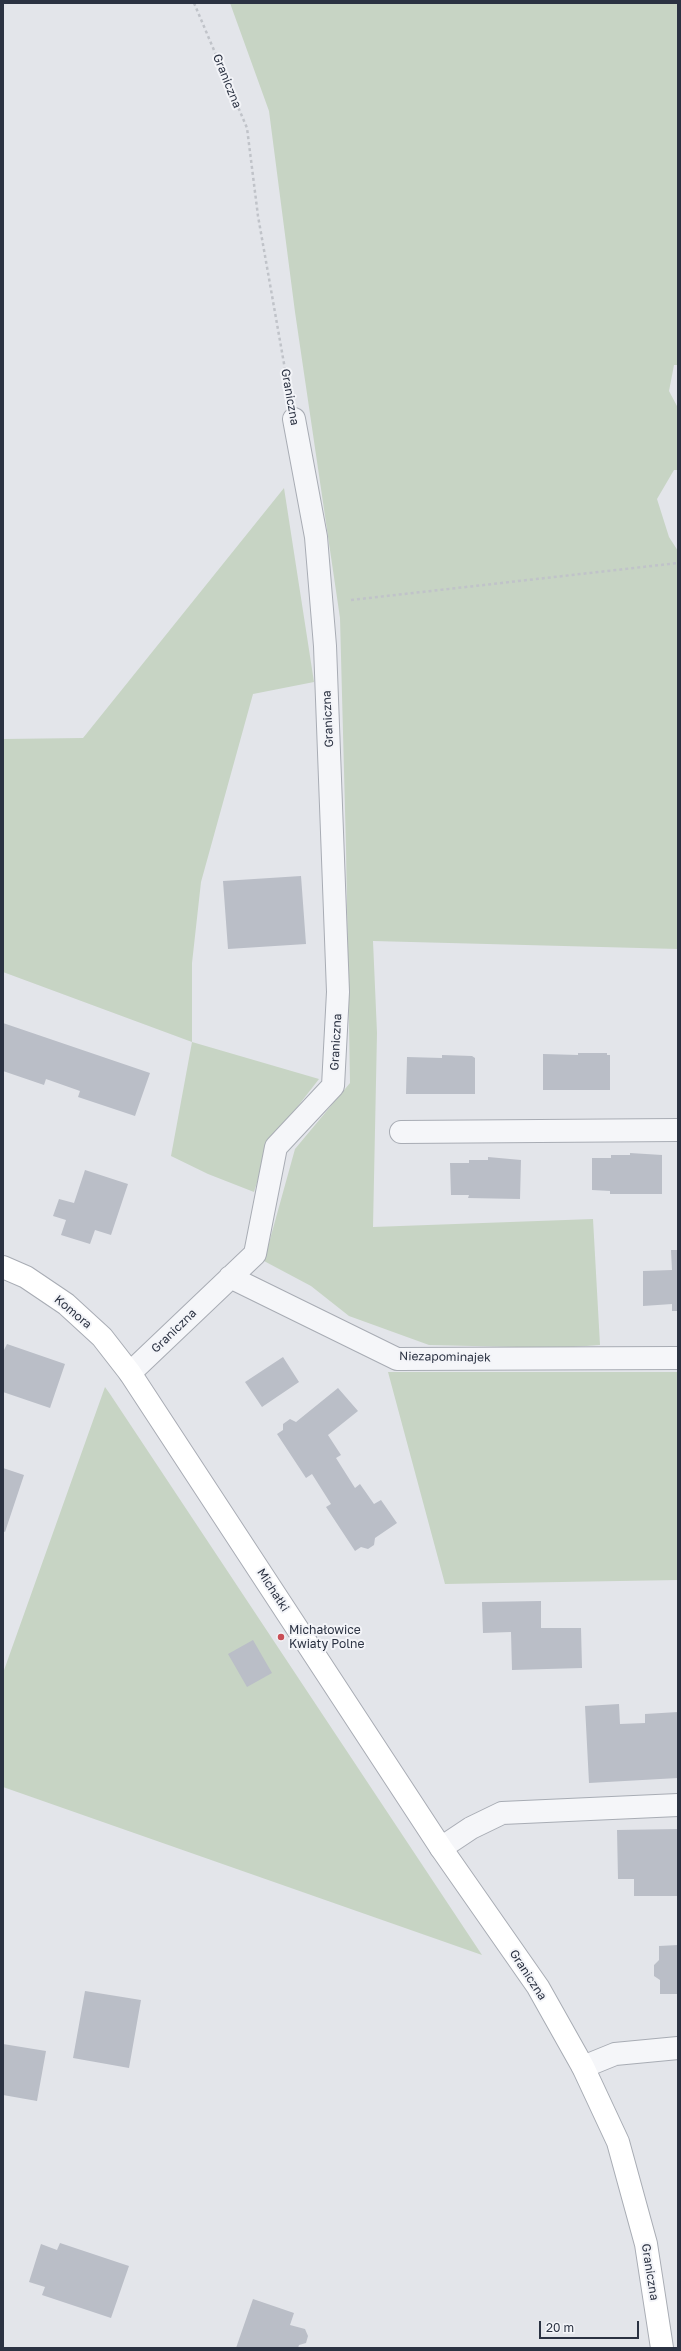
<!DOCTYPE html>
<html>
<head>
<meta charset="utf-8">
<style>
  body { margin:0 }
  #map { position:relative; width:681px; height:2351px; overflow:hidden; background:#e3e5ea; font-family:"Golos Text",sans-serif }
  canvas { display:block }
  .frame { position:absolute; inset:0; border:4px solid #2b3242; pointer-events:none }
  .scale { position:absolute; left:539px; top:2321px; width:100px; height:18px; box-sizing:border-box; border:2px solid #2b3242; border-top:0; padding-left:5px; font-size:12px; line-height:14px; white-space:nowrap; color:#2b3242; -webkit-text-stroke:3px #f3f4f8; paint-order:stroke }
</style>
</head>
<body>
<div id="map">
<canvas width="681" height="2351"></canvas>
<div class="frame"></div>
<div class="scale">20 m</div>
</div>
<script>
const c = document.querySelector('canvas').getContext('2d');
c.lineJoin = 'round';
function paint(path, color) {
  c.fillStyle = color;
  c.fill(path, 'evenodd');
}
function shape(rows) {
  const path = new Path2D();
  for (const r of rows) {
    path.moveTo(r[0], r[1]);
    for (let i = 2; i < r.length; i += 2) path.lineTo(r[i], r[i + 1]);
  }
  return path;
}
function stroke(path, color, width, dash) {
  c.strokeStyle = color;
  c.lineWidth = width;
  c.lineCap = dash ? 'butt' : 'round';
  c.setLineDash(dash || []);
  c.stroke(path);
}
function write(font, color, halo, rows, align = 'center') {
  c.font = font + ' "Golos Text",sans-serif';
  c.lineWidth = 4;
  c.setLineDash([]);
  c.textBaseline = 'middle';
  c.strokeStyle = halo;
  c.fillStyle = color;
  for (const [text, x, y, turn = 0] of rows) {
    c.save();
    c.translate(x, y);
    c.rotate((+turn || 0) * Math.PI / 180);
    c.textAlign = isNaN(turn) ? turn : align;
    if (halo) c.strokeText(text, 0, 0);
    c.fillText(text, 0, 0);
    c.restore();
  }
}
paint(shape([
  [230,3,678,3,678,365,674,365,669,391,678,408,678,470,674,470,657,499,669,537,678,551,678,949,373,941,377,1033,373,1227,593,1219,600,1345,559,1348,429,1345,349,1316,311,1286,264,1261,295,1149,350,1083,346,848,340,618,295,312,269,111],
  [284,488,314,682,253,694,201,882,192,963,192,1042,319,1079,270,1142,254,1192,208,1174,171,1156,192,1042,3,972,3,739,83,738],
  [388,1372,678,1372,678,1580,445,1584],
  [105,1387,110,1394,482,1955,3,1787,3,1673]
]), '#c7d4c4');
paint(shape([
  [301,876,306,944,228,949,223,881],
  [3,1023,150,1073,135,1116,78,1097,80,1091,46,1079,44,1085,3,1071],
  [578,1053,607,1053,607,1055,610,1055,610,1090,543,1090,543,1054,578,1055],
  [442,1055,472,1056,475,1058,475,1094,406,1094,407,1057,442,1058],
  [630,1153,662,1155,662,1194,610,1194,610,1191,592,1190,592,1158,611,1158,611,1155,630,1155],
  [488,1157,521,1160,520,1199,468,1198,469,1195,451,1195,450,1163,469,1163,469,1160,488,1160],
  [85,1170,128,1184,111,1235,95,1230,90,1244,61,1235,66,1220,53,1216,59,1199,74,1203],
  [671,1250,678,1250,678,1311,672,1311,672,1304,643,1306,643,1271,672,1270],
  [7,1344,65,1364,50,1408,3,1392,3,1352],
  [283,1357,299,1382,262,1407,245,1382],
  [338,1388,358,1411,328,1435,341,1455,336,1458,355,1488,360,1484,374,1504,381,1500,397,1523,375,1538,374,1545,368,1549,361,1547,355,1551,326,1507,331,1504,312,1474,306,1478,277,1434,283,1430,283,1424,290,1419,296,1422],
  [3,1468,24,1475,5,1532,3,1531],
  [541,1601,541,1628,581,1628,582,1668,512,1670,511,1632,483,1633,482,1602],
  [253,1640,272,1673,247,1687,228,1654],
  [619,1704,620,1724,645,1723,645,1714,678,1712,678,1778,589,1783,585,1706],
  [678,1829,678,1896,634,1896,634,1879,618,1879,617,1830],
  [678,1945,678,1994,660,1994,660,1980,654,1976,654,1965,659,1960,659,1946],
  [85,1991,141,2000,129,2068,73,2058],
  [3,2044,46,2051,37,2101,3,2095],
  [60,2243,129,2266,111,2318,42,2295,45,2287,29,2282,41,2244,57,2250],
  [253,2299,294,2313,290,2325,305,2329,308,2336,306,2343,299,2345,298,2348,236,2348]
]), '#babec7');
const street = shape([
  [401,1132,678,1130],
  [230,1277,397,1359,678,1358],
  [130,1373,255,1254,276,1147,333,1086,338,992,325,646,316,537,294,419],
  [441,1848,471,1828,502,1813,678,1805],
  [583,2067,615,2054,678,2048]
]);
const secondary = shape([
  [3,1267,26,1277,66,1304,102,1337,130,1373,441,1848,538,1987,583,2067,618,2142,646,2244,662,2348]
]);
stroke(street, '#a8acb4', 24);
stroke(secondary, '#a8acb4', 24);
stroke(shape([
  [194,3,247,128,258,216,289,392],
  [351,600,678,563]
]), '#c0c3c9', 2.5, [3, 3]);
stroke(street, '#f5f6f9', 22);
stroke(secondary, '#fff', 22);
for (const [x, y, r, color] of [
  [281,1637,4,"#c94e56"]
]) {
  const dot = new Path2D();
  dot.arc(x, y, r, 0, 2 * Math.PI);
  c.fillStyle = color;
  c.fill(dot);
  stroke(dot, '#f3f4f8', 1.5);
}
write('12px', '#2b3242', '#f3f4f8', [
  ["Graniczna",227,81,68],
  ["Graniczna",290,397,80],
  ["Graniczna",328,719,-93],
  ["Graniczna",336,1042,-87],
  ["Komora",73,1312,40],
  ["Graniczna",174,1331,-44],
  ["Niezapominajek",445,1357,1],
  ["Michałki",273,1590,57],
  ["Graniczna",528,1975,57],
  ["Graniczna",650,2272,81]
]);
write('12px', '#2b3242', '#f3f4f8', [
  ["Michałowice",289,1630],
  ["Kwiaty Polne",289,1644]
], 'left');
</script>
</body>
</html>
